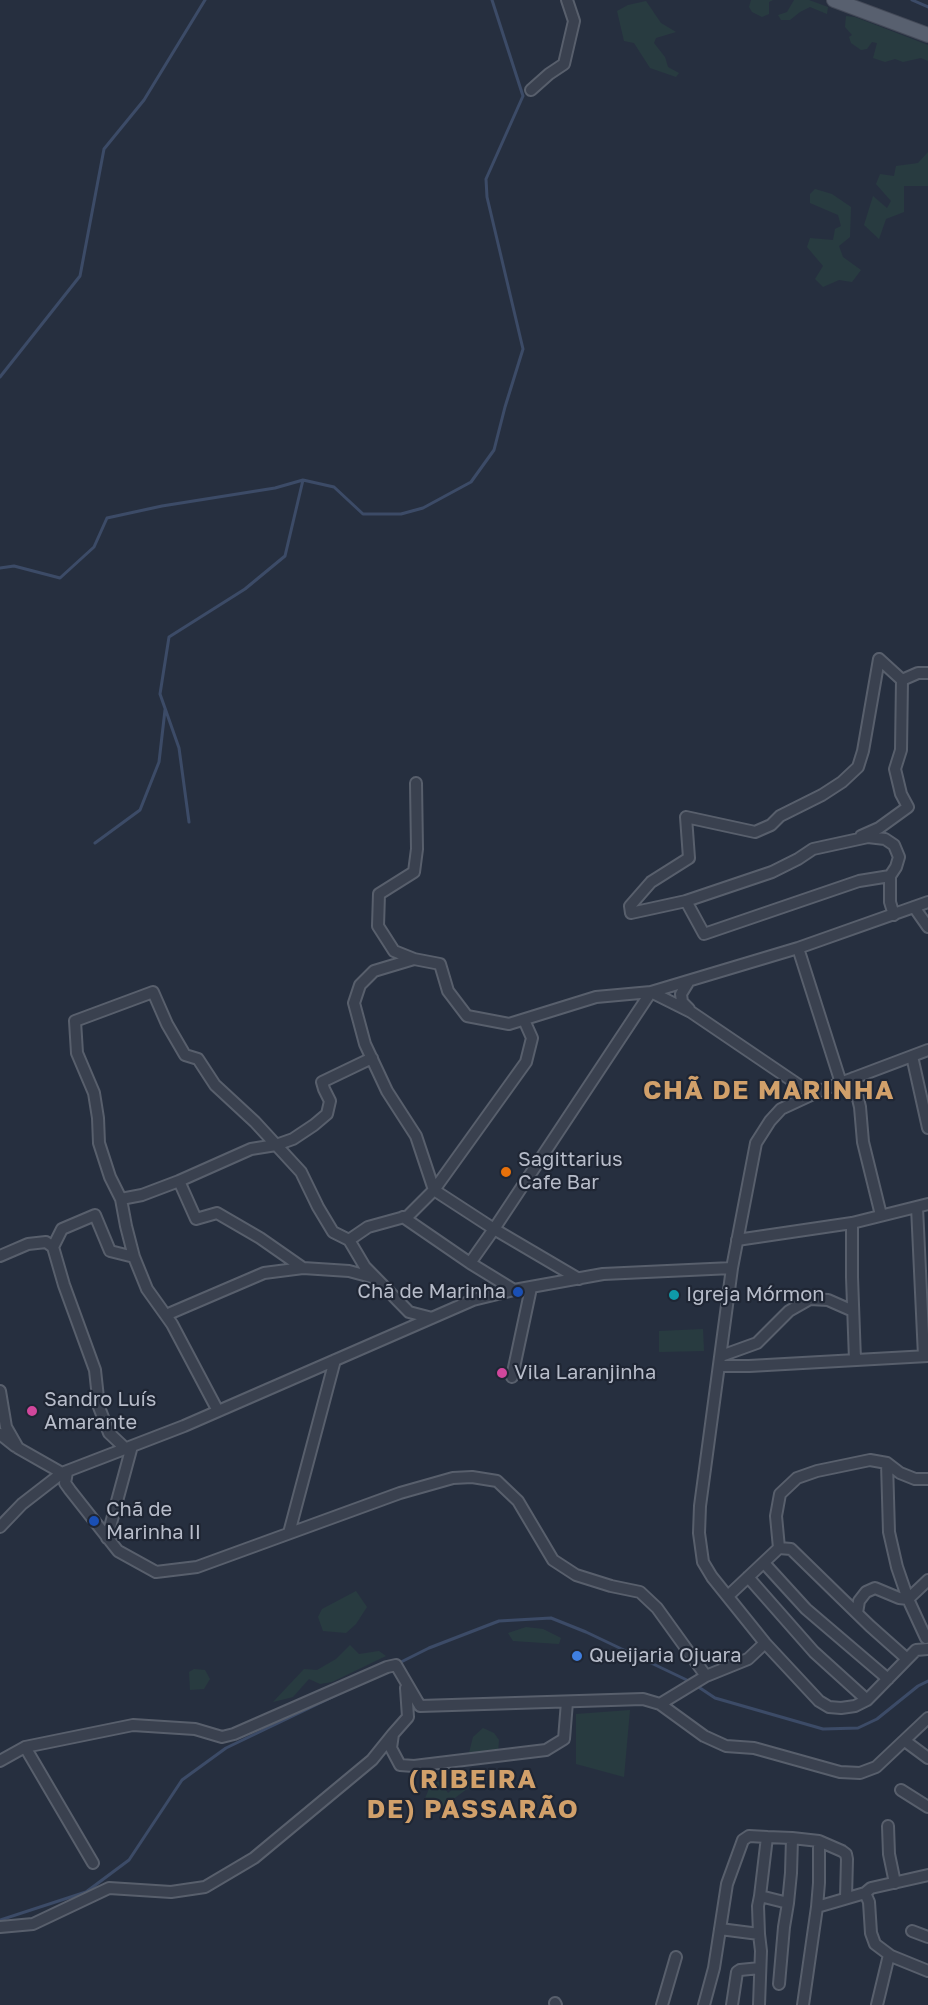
<!DOCTYPE html>
<html>
<head>
<meta charset="utf-8">
<style>
  body { margin:0 }
  canvas { display:block; background:#262f3f }
</style>
</head>
<body>
<canvas width="928" height="2005"></canvas>
<script>
const c = document.querySelector('canvas').getContext('2d');
c.lineJoin = 'round';
function paint(path, color) {
  c.fillStyle = color;
  c.fill(path, 'evenodd');
}
function shape(rows) {
  const path = new Path2D();
  for (const r of rows) {
    path.moveTo(r[0], r[1]);
    for (let i = 2; i < r.length; i += 2) path.lineTo(r[i], r[i + 1]);
  }
  return path;
}
function stroke(path, color, width, dash) {
  c.strokeStyle = color;
  c.lineWidth = width;
  c.lineCap = dash ? 'butt' : 'round';
  c.setLineDash(dash || []);
  c.stroke(path);
}
function write(font, color, halo, rows, align = 'center') {
  c.font = font + ' "Golos Text",sans-serif';
  c.lineWidth = 4.5;
  c.setLineDash([]);
  c.textBaseline = 'middle';
  c.strokeStyle = halo;
  c.fillStyle = color;
  for (const [text, x, y, turn = 0] of rows) {
    c.save();
    c.translate(x, y);
    c.rotate((+turn || 0) * Math.PI / 180);
    c.textAlign = isNaN(turn) ? turn : align;
    if (halo) c.strokeText(text, 0, 0);
    c.fillText(text, 0, 0);
    c.restore();
  }
}
paint(shape([
  [751,0,773,0,769,2,769,14,762,17,752,12,749,7],
  [794,0,809,0,828,7,827,14,810,7,800,12,790,20,781,20,778,15,787,12],
  [646,1,661,23,676,32,656,38,654,43,665,57,668,67,679,73,676,77,650,68,634,43,624,41,617,11,628,5],
  [846,16,855,17,928,45,928,61,921,58,903,62,895,59,885,62,873,58,877,43,872,42,867,49,861,50,851,43,849,37,852,35,845,27],
  [928,152,928,186,904,186,904,212,886,219,879,239,864,225,873,196,887,208,891,201,876,184,880,174,894,176,896,166,918,163],
  [815,189,832,194,851,207,850,237,839,246,843,257,861,270,852,282,839,280,823,287,815,279,823,266,807,247,810,238,833,240,835,229,841,226,838,215,810,203,810,194],
  [703,1329,704,1351,659,1352,659,1331],
  [356,1591,367,1607,356,1624,346,1633,323,1631,318,1617,322,1609],
  [526,1627,543,1629,561,1638,559,1644,513,1641,508,1633],
  [350,1645,359,1654,379,1651,386,1656,332,1682,320,1684,309,1679,293,1697,273,1702,304,1669,317,1670,336,1659],
  [194,1669,205,1670,210,1679,204,1689,190,1690,189,1672],
  [630,1710,624,1777,576,1764,576,1714],
  [483,1728,494,1733,499,1740,498,1752,492,1750,480,1756,469,1753,473,1737],
  [432,1782,441,1782,448,1793,457,1785,471,1786,444,1806,423,1803]
]), '#283b40');
stroke(shape([
  [912,0,928,7],
  [0,377,80,276,104,149,144,100,205,0],
  [0,568,14,566,60,578,94,547,107,518,162,506,275,488,303,480,334,487,363,514,401,514,423,508,471,482,494,450,505,407,523,349,487,197,486,179,523,96,492,0],
  [189,822,179,748,160,694,169,637,245,589,285,556,303,480],
  [95,843,140,810,159,762,165,710],
  [397,1664,429,1648,499,1621,551,1618,586,1632,691,1682],
  [697,1686,715,1698,823,1729,858,1728,877,1719,918,1686,928,1681],
  [0,1920,86,1892,129,1860,182,1780,226,1748,349,1689]
]), '#3c4b67', 3);
const minor = shape([
  [531,90,549,74,564,64,574,21,567,0],
  [902,680,918,673,928,673],
  [416,783,417,849,414,872,379,894,378,926,394,951,414,959,440,964,448,991,467,1016,509,1024,596,997,651,992],
  [861,836,879,828,908,807,901,794,895,769,901,750,902,680],
  [890,876,859,881,704,934,686,901,772,872,798,859,813,849,868,837,885,839,894,845,899,857,896,867,890,876,890,902,894,915],
  [686,901,631,913,630,906,651,882,689,858,686,817,755,832,771,825,780,816,822,795,842,782,858,767,863,751,879,659,902,680],
  [914,907,928,927],
  [798,948,841,1083],
  [689,981,681,994,682,1002,689,1009],
  [524,1020,532,1038,526,1062,434,1190,494,1229,651,992],
  [928,1050,822,1090,781,1109,770,1121,756,1143,732,1268,700,1506,699,1533,703,1562,712,1577,765,1643,819,1701,829,1707,841,1708,855,1706,867,1700,916,1650,928,1649],
  [912,1056,928,1128],
  [853,1078,860,1107,863,1142,881,1215],
  [821,1090,803,1088,691,1012,651,992,798,948,928,902],
  [179,1181,251,1149,276,1145,293,1139,314,1125,327,1114,330,1101,324,1089,322,1082,372,1058],
  [121,1199,142,1195,179,1181,196,1219,217,1213,260,1238,303,1268],
  [917,1207,924,1356],
  [403,1217,470,1263],
  [852,1223,852,1277,855,1360],
  [349,1240,365,1267,409,1312,432,1318],
  [737,1240,852,1223,928,1204],
  [0,1256,28,1244,46,1242,53,1247],
  [134,1257,126,1226,121,1199,110,1177,99,1143,98,1118,94,1093,77,1053,75,1021,153,992,167,1024,185,1055,198,1059,215,1085,255,1122,301,1172,318,1207,333,1232,349,1240,368,1227,408,1216,434,1190,416,1136,387,1091,365,1044,354,1003,360,985,374,971,414,959],
  [514,1290,470,1263,494,1229,579,1279],
  [166,1315,264,1273,303,1268,349,1271,375,1278],
  [721,1356,757,1343,789,1311,810,1299,828,1300,853,1311],
  [720,1366,749,1366,928,1356],
  [512,1377,531,1288],
  [0,1391,6,1427,18,1448,62,1473],
  [0,1434,15,1446],
  [126,1449,109,1433,99,1407,95,1370,64,1285,53,1247,62,1229,95,1215,110,1251,134,1257,147,1289,172,1324,218,1411],
  [887,1463,889,1532,897,1567,908,1599,926,1638],
  [67,1472,65,1483,70,1490,118,1551,156,1572,197,1567,400,1493,453,1478,472,1477,497,1481,518,1501,553,1560,576,1575,611,1586,640,1592,657,1608,706,1676],
  [0,1527,22,1504,62,1473,184,1426,473,1300,514,1290,603,1274,732,1268],
  [289,1533,335,1360],
  [107,1538,132,1446],
  [779,1548,776,1516,780,1494,797,1478,817,1471,870,1460,887,1463,900,1473,915,1479,928,1479],
  [764,1563,806,1609,888,1679],
  [748,1577,814,1652,867,1700],
  [728,1596,779,1548,791,1549,870,1626,906,1658],
  [857,1613,859,1601,866,1592,875,1588,899,1598,908,1599,928,1580],
  [406,1688,408,1717,393,1734,391,1748,400,1765,414,1766,546,1750,564,1739,567,1702],
  [660,1704,706,1676,748,1659,765,1643],
  [905,1741,928,1758],
  [25,1747,93,1863],
  [0,1761,25,1747,133,1725,195,1729,222,1737,234,1734,387,1667,396,1665,420,1706,643,1699,660,1704,704,1736,726,1746,754,1748,840,1772,860,1773,876,1767,928,1718],
  [901,1790,928,1807],
  [888,1826,889,1854,895,1883],
  [792,1838,791,1873,788,1903,760,1896,767,1837,792,1838,819,1841],
  [865,1893,869,1902,871,1933,875,1944,891,1956,928,1971],
  [817,1907,819,1883,819,1841,842,1851,846,1854,847,1859,846,1898],
  [0,1927,33,1924,109,1888,171,1892,205,1887,254,1858,372,1760,393,1734],
  [720,1929,759,1934,758,1906,760,1896],
  [912,1931,928,1937],
  [779,1984,784,1927,788,1903],
  [555,2003,556,2005],
  [662,2005,676,1957],
  [704,2005,714,1968,727,1884,743,1840,749,1836,767,1837],
  [732,2005,737,1972,740,1970,760,1968],
  [759,2005,761,1951,759,1934],
  [803,2005,817,1907,865,1893,871,1888,928,1875],
  [877,2005,889,1955,891,1956]
]);
const major = shape([
  [834,0,928,35]
]);
stroke(minor, '#585f6c', 14);
stroke(major, '#444a58', 16);
stroke(minor, '#3a414f', 10);
stroke(major, '#58606f', 14);
for (const [x, y, r, color] of [
  [506,1172,6,"#e8710a"],
  [518,1292,6,"#1a4fb4"],
  [674,1295,6,"#0f9aa8"],
  [502,1373,6,"#d1479c"],
  [32,1411,6,"#d1479c"],
  [94,1521,6,"#1a4fb4"],
  [577,1656,6,"#3f7fe0"]
]) {
  const dot = new Path2D();
  dot.arc(x, y, r, 0, 2 * Math.PI);
  c.fillStyle = color;
  c.fill(dot);
  stroke(dot, '#1f2634', 2);
}
write('20px', '#b7bcc9', '#1f2634', [
  ["Sagittarius",518,1160],
  ["Cafe Bar",518,1183],
  ["Chã de Marinha",506,1292,"right"],
  ["Igreja Mórmon",686,1295],
  ["Vila Laranjinha",514,1373],
  ["Sandro Luís",44,1400],
  ["Amarante",44,1423],
  ["Chã de",106,1510],
  ["Marinha II",106,1533],
  ["Queijaria Ojuara",589,1656]
], 'left');
c.letterSpacing = '1.5px';
write('bold 26px', '#d1a06a', '#1f2634', [
  ["CHÃ DE MARINHA",769,1091],
  ["(RIBEIRA",473,1780],
  ["DE) PASSARÃO",473,1810]
]);
c.letterSpacing = '0px';
</script>
</body>
</html>
